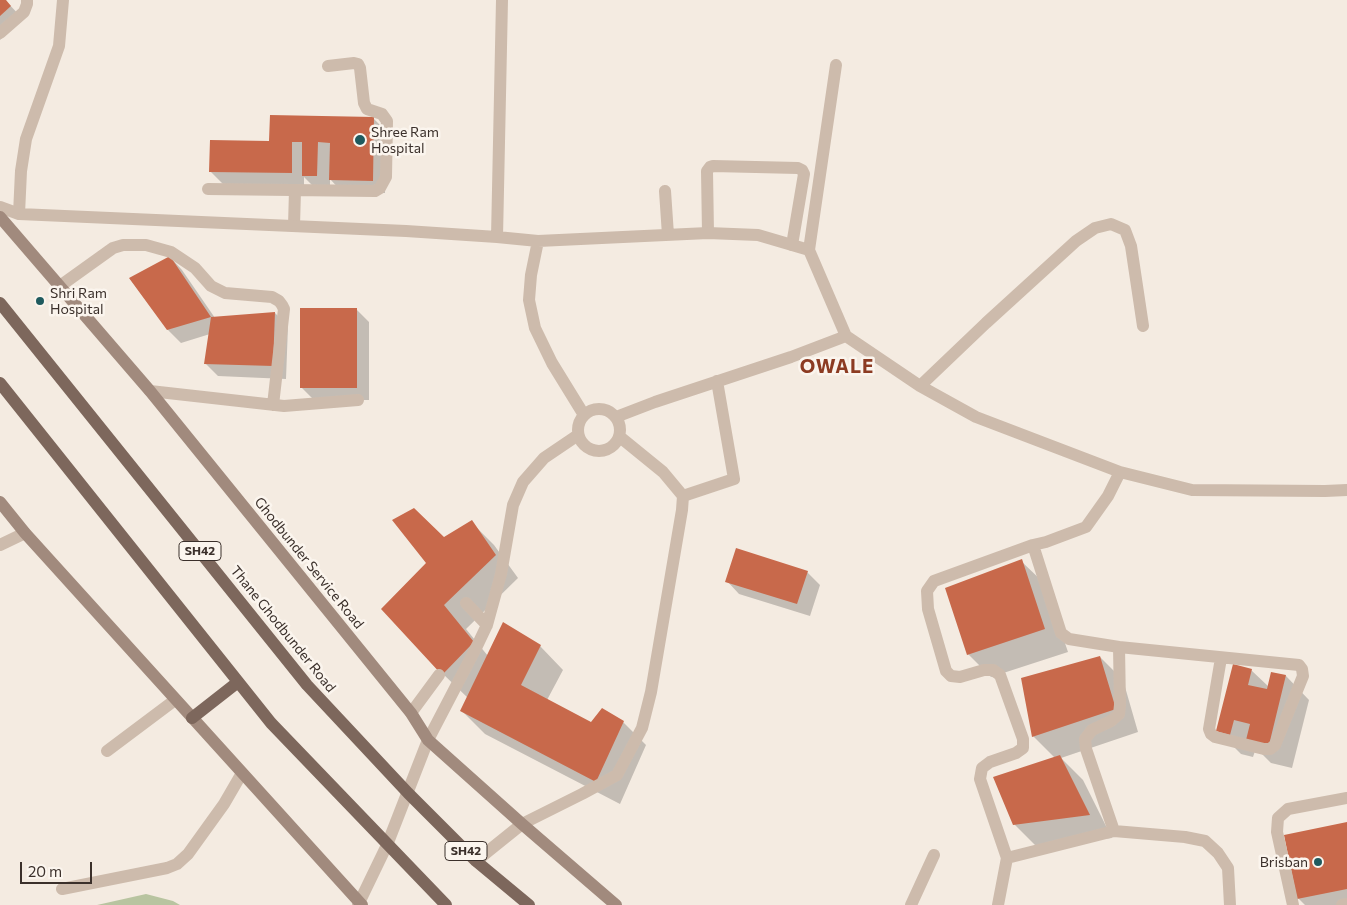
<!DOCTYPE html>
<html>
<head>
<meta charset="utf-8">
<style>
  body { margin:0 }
  #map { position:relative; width:1347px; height:905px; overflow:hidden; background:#f4ebe1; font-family:Commissioner,sans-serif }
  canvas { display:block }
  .scale { position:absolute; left:20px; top:862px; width:72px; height:22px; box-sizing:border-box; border:2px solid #3b302b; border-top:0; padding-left:6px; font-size:15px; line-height:18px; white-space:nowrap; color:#3b302b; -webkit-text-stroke:4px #fbf5ee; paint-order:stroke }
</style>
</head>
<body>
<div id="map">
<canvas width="1347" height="905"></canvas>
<div class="scale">20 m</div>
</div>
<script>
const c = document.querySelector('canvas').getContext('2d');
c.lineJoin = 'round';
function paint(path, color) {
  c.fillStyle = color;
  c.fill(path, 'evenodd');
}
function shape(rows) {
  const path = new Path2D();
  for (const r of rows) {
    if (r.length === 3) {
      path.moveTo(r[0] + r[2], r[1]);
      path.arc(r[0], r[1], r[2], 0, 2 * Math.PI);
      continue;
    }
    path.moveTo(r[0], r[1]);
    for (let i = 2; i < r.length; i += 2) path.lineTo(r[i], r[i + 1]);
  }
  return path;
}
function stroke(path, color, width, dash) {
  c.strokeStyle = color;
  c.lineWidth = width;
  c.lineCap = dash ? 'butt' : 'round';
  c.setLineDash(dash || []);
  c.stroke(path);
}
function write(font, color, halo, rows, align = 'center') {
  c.font = font + ' Commissioner,sans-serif';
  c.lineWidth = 5;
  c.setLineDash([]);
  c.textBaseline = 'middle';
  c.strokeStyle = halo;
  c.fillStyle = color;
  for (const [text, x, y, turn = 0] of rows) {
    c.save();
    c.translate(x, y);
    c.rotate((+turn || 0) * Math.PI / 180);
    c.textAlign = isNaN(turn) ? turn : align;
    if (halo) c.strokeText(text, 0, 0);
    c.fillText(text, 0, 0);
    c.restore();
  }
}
paint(shape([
  [146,894,173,901,180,905,97,905]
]), '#b8c4a0');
paint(shape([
  [0,0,5,0,23,19,0,40],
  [373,118,386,131,385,193,343,193,330,179,330,189,316,189,304,177,304,185,223,184,210,171,270,143],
  [170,257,182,270,215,318,275,313,288,326,286,379,218,376,205,363,210,334,181,343,168,330,130,279],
  [356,309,369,322,369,400,314,400,301,387],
  [471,522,494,545,518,578,466,629,488,656,503,624,540,646,563,670,547,700,591,723,623,722,646,745,620,804,485,734,462,711,468,698,443,674,428,563,444,538],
  [1021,561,1045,584,1068,652,991,677,968,654],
  [807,572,820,585,810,616,739,594,727,581],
  [1100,657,1123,680,1138,732,1061,758,1083,780,1112,838,1037,847,1014,824,1055,758,1033,736],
  [1251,670,1269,687,1272,673,1286,676,1309,700,1292,768,1271,763,1256,748,1253,757,1241,754,1218,731],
  [1347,823,1347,905,1305,905,1298,898]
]), '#0003');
paint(shape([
  [0,0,6,0,11,6,0,16],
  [270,115,374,117,373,181,329,180,330,143,318,142,317,176,302,176,302,142,292,142,292,173,209,172,210,140,269,141],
  [170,256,211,317,167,330,129,278],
  [300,308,357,308,357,388,300,388],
  [275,312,273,366,204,364,211,317],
  [414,508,444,537,472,520,496,555,444,605,474,642,442,675,381,609,426,563,392,520],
  [736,548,808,571,797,604,725,582],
  [1022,559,1045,629,967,655,945,588],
  [503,622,541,645,521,685,591,722,602,708,624,721,596,782,460,711],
  [1100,656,1116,709,1032,737,1021,678],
  [1233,664,1252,669,1248,685,1267,689,1271,672,1286,675,1269,745,1246,740,1250,724,1234,720,1230,735,1216,731],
  [1060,755,1090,815,1013,825,993,777],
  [1347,822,1347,889,1297,899,1284,835]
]), '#c8694b');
stroke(shape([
  [208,189,375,191,380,188,386,177,387,121,382,114,367,109,364,103,360,68,358,64,354,63,328,66],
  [294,226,295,190],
  [708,233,707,171,710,167,713,166,798,168,802,170,804,174,792,245],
  [411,713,439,675],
  [107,751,175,700],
  [911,905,934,855]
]), '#cdbbac', 12);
stroke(shape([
  [0,33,24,12,27,4,27,0],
  [665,191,668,235],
  [0,207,19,214,406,231,497,237,538,241,708,233,758,235,809,250,846,336,920,386,976,417,1120,472,1192,490,1325,491,1347,490],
  [19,214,21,171,26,139,59,46,63,0],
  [497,237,502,0],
  [538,241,531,275,529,300,535,328,552,363,584,415],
  [809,250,836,65],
  [60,286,113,248,123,245,146,245,171,252,195,268,211,286,225,293,272,297,279,301,282,305,284,309,273,405],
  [920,386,986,323,1076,241,1095,228,1111,224,1125,230,1131,246,1143,326],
  [150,391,284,406,358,400],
  [599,430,21],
  [616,417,655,402,791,357,846,336],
  [1120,472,1108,496,1086,527,1046,542,1033,545,934,581,927,591,928,609,946,671,951,676,960,677,984,670,993,670,1000,675,1023,739,1023,748,1016,753,990,762,982,768,980,779,1007,858,1114,831,1185,837,1205,841,1218,853,1228,868,1230,905],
  [683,496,734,479,717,381],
  [0,545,25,533],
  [1033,545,1061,633,1069,639,1119,647,1120,705,1119,714,1111,721,1092,730,1085,739,1086,749,1114,831],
  [466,603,487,625],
  [1119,647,1299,665,1302,669,1303,676,1275,745,1270,749,1264,749,1215,737,1211,734,1209,729,1221,658],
  [476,861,522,824,582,794,617,775,642,728,651,692,682,510,683,496,663,472,620,437],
  [62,889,167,868,177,864,188,854,224,804,242,773],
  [358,905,387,845,428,740,477,646,487,625,501,574,513,505,523,482,544,458,578,435],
  [998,905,1007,858],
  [1293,905,1277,832,1278,818,1288,809,1347,798],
  [1342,905,1347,904]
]), '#cdbbac', 12);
stroke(shape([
  [0,217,150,391,411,713,428,740,522,824,616,905],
  [0,502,25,533,362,905]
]), '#a18a7d', 12);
stroke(shape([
  [0,303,307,685,408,793,476,861,529,905],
  [0,383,271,723,446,905],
  [192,718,238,682]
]), '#7d675c', 12);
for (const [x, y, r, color] of [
  [360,140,6,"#1f5a5e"],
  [40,301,5,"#1f5a5e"],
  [1318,862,5,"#1f5a5e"]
]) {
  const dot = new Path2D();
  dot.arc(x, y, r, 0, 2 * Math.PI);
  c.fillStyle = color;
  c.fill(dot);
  stroke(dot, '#fbf5ee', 2);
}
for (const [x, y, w] of [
  [200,551,42],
  [466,851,42]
]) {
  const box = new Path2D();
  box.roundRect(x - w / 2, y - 9.5, w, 19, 4);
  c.fillStyle = '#fbf5ee';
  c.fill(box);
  stroke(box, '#3b302b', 1);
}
write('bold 12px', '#3b302b', null, [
  ["SH42",200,551],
  ["SH42",466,851]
]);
write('14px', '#3b302b', '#fbf5ee', [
  ["Shree Ram",371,132],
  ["Hospital",371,148],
  ["Shri Ram",50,293],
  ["Hospital",50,309],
  ["Brisban",1308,862,"right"]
], 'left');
write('14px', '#3b302b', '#fbf5ee', [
  ["Ghodbunder Service Road",309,563,51],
  ["Thane Ghodbunder Road",283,629,51]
]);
c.letterSpacing = '1px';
write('bold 19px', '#8c3b22', '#fbf5ee', [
  ["OWALE",837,367]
]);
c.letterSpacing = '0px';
</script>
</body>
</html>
